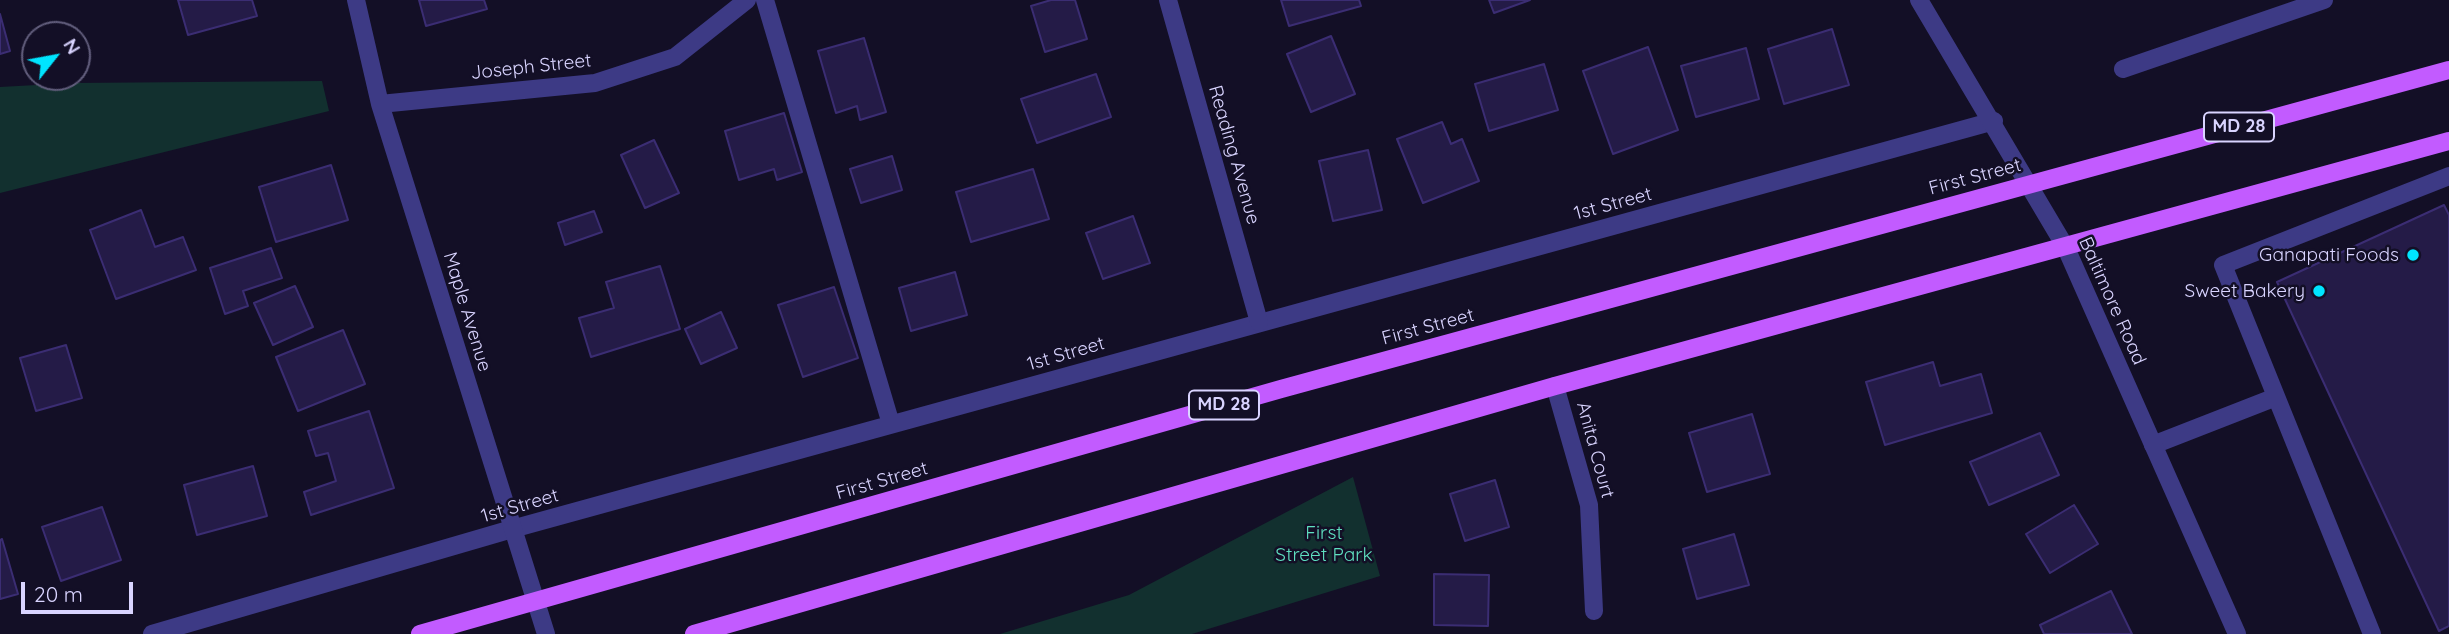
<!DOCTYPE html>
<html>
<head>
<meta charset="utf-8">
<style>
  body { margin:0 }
  #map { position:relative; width:2449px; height:634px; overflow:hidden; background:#130f26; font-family:Quicksand,sans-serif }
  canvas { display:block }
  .north { position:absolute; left:21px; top:21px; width:70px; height:70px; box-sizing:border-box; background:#130f26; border:2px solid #625e7d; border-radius:50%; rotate:59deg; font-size:19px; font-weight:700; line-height:28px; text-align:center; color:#d9d4ff }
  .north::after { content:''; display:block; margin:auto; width:24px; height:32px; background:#00e5ff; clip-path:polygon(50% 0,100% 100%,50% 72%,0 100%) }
  .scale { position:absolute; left:21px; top:582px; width:112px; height:32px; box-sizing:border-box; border:4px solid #d9d4ff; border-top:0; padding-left:9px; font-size:21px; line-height:24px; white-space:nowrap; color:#d9d4ff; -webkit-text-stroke:5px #130f26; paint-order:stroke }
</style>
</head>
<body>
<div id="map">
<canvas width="2449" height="634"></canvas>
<div class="north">N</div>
<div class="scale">20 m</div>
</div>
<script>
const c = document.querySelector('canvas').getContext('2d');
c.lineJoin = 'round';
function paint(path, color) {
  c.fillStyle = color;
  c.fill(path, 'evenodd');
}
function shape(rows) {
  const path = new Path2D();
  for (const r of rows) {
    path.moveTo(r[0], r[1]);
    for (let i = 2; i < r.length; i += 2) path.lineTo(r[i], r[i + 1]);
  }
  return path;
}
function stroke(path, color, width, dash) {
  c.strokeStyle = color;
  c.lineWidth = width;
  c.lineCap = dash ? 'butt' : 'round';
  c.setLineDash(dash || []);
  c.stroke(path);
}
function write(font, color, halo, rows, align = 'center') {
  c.font = font + ' Quicksand,sans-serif';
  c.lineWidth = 5;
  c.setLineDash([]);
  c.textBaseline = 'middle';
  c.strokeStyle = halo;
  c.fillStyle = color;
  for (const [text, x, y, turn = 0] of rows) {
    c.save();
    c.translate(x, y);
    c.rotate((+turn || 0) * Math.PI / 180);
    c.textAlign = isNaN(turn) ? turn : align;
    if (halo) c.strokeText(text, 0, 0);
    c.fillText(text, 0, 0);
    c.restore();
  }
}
paint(shape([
  [322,81,329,111,0,193,0,87,73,83],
  [1353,477,1380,576,1192,634,1000,634,1129,595]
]), '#12302f');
const building = shape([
  [178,0,252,0,257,16,188,35,178,0],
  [419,0,484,0,487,9,426,26,419,0],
  [1051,0,1075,0,1087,39,1045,52,1031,6,1051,0],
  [1281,0,1359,0,1361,6,1289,26,1281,0],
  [1489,0,1530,0,1494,13,1489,0],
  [0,14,10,51,0,54,0,14],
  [1832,29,1849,85,1784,104,1768,49,1832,29],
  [1331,36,1355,94,1311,112,1287,54,1331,36],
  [864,38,886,112,860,120,857,106,836,113,818,51,864,38],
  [1648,47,1678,130,1613,154,1583,71,1648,47],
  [1746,48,1759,99,1696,117,1681,66,1746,48],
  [1544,64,1558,110,1489,131,1475,84,1544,64],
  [1096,74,1111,117,1037,143,1021,99,1096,74],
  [784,113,802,172,777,180,774,169,739,180,725,131,784,113],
  [1442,122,1451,144,1462,139,1479,181,1423,203,1397,139,1442,122],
  [654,140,679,193,645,208,621,155,654,140],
  [1368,150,1382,210,1333,221,1319,161,1368,150],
  [892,156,902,190,861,203,850,169,892,156],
  [331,165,348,220,276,242,259,187,331,165],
  [1033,169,1049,219,971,242,956,192,1033,169],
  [2444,205,2449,215,2449,626,2439,631,2277,282,2444,205],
  [141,210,155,247,183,237,196,270,116,299,90,230,141,210],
  [594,211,602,232,565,245,558,223,594,211],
  [1133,216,1150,263,1103,279,1086,233,1133,216],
  [271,248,282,278,243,291,248,306,225,314,210,268,271,248],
  [660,266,680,329,591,357,579,318,614,308,606,282,660,266],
  [955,272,967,315,911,331,899,288,955,272],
  [295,286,313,327,273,345,254,303,295,286],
  [834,287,858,358,803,377,778,305,834,287],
  [721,312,737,348,701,364,685,329,721,312],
  [343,330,365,384,298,411,276,357,343,330],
  [66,345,82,398,36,411,20,358,66,345],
  [1933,362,1940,386,1981,374,1992,413,1885,445,1866,382,1933,362],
  [369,411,394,488,311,515,304,492,336,481,328,453,316,456,308,431,369,411],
  [1752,414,1770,474,1707,492,1689,433,1752,414],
  [2040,433,2059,475,1989,505,1970,462,2040,433],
  [253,466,267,516,197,535,184,485,253,466],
  [1495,480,1509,527,1465,541,1450,494,1495,480],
  [2074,505,2098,544,2050,573,2026,534,2074,505],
  [102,507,121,560,61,581,42,527,102,507],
  [1734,534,1749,585,1697,599,1683,549,1734,534],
  [2,539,18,594,0,599,0,540,2,539],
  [1434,574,1489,575,1488,626,1434,625,1434,574],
  [2111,591,2132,634,2044,634,2040,625,2111,591]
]);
paint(building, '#241b47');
stroke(building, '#3b2d73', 2);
stroke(shape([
  [765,0,891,424],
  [2153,445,2276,397],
  [152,634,512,529,1994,121],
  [2372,634,2223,265,2449,176]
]), '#3d3a85', 18);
stroke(shape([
  [356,0,380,104,546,634],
  [1168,0,1259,322],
  [2123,69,2324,0],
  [380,104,595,83,675,57,747,0],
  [1555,386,1589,505,1594,611]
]), '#3d3a85', 18);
stroke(shape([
  [1919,0,2066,248,2237,634]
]), '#3d3a85', 18);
stroke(shape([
  [420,634,1281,389,2449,70],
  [694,634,1555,386,2449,141]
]), '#c25bff', 18);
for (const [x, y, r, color] of [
  [2413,255,7,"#00e5ff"],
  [2319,291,7,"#00e5ff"]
]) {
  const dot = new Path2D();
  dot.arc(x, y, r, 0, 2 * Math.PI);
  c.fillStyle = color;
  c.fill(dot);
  stroke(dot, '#130f26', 2.5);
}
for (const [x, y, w] of [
  [2239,127,70],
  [1224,405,70]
]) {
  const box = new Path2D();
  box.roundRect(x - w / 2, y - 14.5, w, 29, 5);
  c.fillStyle = '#130f26';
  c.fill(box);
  stroke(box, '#d9d4ff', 2);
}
write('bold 18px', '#d9d4ff', null, [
  ["MD 28",2239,127],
  ["MD 28",1224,405]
]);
write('19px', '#d9d4ff', '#130f26', [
  ["Joseph Street",531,67,-6],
  ["Reading Avenue",1234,155,74],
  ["First Street",1975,177,-15],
  ["1st Street",1613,204,-15],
  ["Baltimore Road",2112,301,66],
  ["Maple Avenue",467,312,73],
  ["First Street",1428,327,-15],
  ["1st Street",1066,354,-16],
  ["Anita Court",1595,450,75],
  ["First Street",882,481,-16],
  ["1st Street",520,506,-16]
]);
write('19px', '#d9d4ff', '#130f26', [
  ["Ganapati Foods",2399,255],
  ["Sweet Bakery",2305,291]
], 'right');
write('19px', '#5fe0c0', '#130f26', [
  ["First",1324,533],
  ["Street Park",1324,555]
]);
</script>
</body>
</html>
